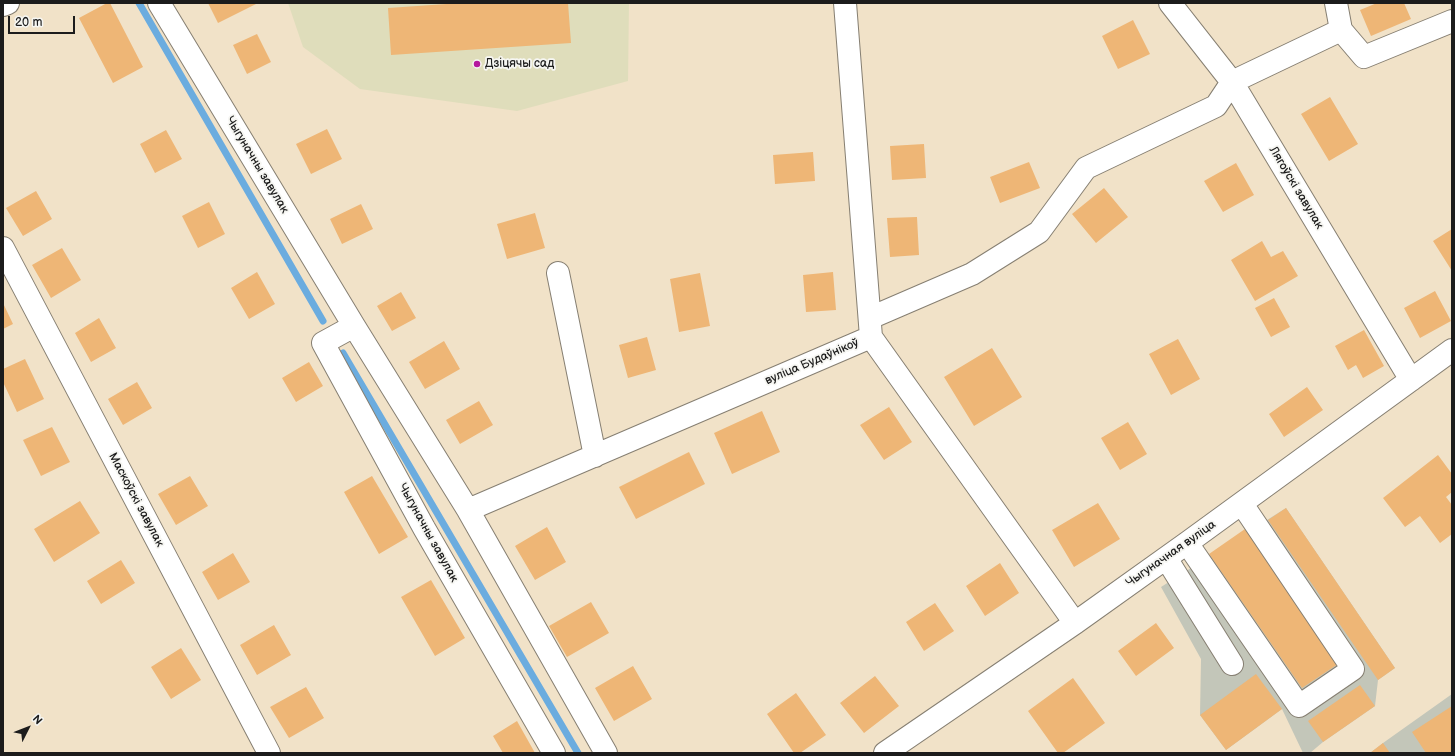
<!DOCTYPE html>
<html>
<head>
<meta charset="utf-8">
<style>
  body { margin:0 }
  #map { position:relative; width:1455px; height:756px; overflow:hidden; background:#f1e2c8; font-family:"Balsamiq Sans",sans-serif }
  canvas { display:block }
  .frame { position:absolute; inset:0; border:4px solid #1c1c1c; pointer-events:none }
  .north { position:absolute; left:8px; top:708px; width:40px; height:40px; -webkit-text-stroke:3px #f6f6f2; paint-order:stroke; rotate:48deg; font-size:11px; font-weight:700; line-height:16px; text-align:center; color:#1c1c1c }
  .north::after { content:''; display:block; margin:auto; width:14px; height:18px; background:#1c1c1c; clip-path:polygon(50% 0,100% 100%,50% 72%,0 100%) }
  .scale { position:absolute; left:8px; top:16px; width:67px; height:18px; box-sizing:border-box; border:2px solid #1c1c1c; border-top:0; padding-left:5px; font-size:12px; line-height:14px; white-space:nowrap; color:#1c1c1c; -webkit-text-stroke:3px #f6f6f2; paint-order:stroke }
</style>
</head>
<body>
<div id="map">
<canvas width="1455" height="756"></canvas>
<div class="frame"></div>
<div class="north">N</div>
<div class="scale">20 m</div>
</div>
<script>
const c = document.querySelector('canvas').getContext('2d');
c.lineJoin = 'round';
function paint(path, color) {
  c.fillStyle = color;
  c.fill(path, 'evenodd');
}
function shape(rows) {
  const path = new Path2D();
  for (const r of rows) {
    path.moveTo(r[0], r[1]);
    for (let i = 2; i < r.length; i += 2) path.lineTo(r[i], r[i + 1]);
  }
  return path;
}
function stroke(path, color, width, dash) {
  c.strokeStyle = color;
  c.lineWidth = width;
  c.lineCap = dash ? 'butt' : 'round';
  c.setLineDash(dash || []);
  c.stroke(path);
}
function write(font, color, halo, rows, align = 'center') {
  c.font = font + ' "Balsamiq Sans",sans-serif';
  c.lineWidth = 3.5;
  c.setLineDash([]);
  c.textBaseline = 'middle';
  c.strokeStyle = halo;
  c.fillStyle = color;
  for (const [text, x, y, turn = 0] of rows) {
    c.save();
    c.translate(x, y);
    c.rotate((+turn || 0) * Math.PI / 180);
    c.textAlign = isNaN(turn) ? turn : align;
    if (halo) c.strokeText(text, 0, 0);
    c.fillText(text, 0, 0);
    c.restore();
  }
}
paint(shape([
  [288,3,629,3,628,81,517,111,360,89,303,47]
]), '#dfddbb');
paint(shape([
  [1286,508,1395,668,1378,680,1375,706,1323,742,1310,753,1303,753,1282,709,1226,750,1200,715,1201,659,1161,587],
  [1452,694,1452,753,1370,753,1383,743]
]), '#c3c6b9');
stroke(shape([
  [139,3,323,321],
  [343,353,578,753]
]), '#6bacdf', 7);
paint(shape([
  [107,3,110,3,143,67,113,83,79,18],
  [208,3,258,3,218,23],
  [461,3,568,3,571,43,391,55,388,8],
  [1377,3,1404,3,1411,19,1371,36,1360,10],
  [1133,20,1150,54,1118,69,1102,36],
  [257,34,271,62,247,74,233,45],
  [1330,97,1358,144,1329,161,1301,114],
  [327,129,342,159,311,174,296,144],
  [166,130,182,159,155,173,140,144],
  [924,144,926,178,892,180,890,146],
  [813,152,815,181,775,184,773,155],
  [1029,162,1040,188,1000,203,990,177],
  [1236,163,1254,195,1223,212,1204,181],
  [1104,188,1128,217,1096,243,1072,214],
  [36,191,52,219,23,236,6,208],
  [209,202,225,234,198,248,182,216],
  [361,204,373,229,342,244,330,219],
  [535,213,545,248,507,259,497,224],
  [917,217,919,255,890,257,887,218],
  [1452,229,1452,271,1433,241],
  [1262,241,1271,257,1283,251,1298,276,1255,301,1231,260],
  [62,248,81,280,51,298,32,265],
  [257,272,275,304,249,319,231,288],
  [833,272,836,310,806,312,803,275],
  [700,273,710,326,679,332,670,279],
  [1435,291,1451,321,1420,338,1404,308],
  [401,292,416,318,392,331,377,306],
  [1274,298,1290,327,1271,337,1255,308],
  [3,303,13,324,3,329],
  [99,318,116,348,91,362,75,333],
  [1364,330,1384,366,1363,378,1356,365,1348,370,1335,346],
  [647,337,656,370,628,378,619,345],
  [1178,339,1200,379,1171,395,1149,354],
  [444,341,460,369,425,389,409,362],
  [992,348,1022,397,974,426,944,377],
  [25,359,44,399,17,412,3,382,3,369],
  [309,362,323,386,296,402,282,378],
  [137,382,152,408,123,425,108,399],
  [1307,387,1323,410,1284,437,1269,414],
  [479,401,493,425,460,444,446,420],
  [889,407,912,442,884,460,860,425],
  [762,411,780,452,732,474,714,433],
  [1128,422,1147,454,1120,470,1101,438],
  [52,427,70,462,41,476,23,440],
  [689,452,705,484,636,519,619,487],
  [1438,455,1452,474,1452,492,1446,497,1452,505,1452,534,1440,543,1420,516,1405,527,1383,498],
  [190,476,208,506,176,525,158,494],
  [372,476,408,537,379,554,344,492],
  [80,501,100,533,54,562,34,529],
  [1098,503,1120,539,1074,567,1052,530],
  [1286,508,1395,668,1378,680,1268,520],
  [547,527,566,562,535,580,515,546],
  [1245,529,1338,664,1302,688,1209,554],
  [233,553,250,582,218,600,202,572],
  [121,560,135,583,101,604,87,581],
  [1000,563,1019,593,985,616,966,586],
  [431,580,465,638,435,656,401,597],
  [591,602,609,633,567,657,549,626],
  [935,603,954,631,924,651,906,622],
  [1156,623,1174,648,1136,676,1118,651],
  [274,625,291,655,257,675,240,645],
  [181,648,201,680,171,699,151,667],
  [633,666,652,699,614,721,595,688],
  [1256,674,1282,709,1226,750,1200,715],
  [875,676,899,706,864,733,840,703],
  [1073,678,1105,723,1063,753,1058,753,1028,711],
  [1360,685,1375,706,1323,742,1308,721],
  [306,687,324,718,289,738,270,707],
  [796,693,826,735,800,753,794,753,767,714],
  [1452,706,1452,752,1450,753,1426,753,1412,732],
  [517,721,535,753,503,753,493,736],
  [1383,743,1390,753,1370,753]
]), '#eeb676');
const minor = shape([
  [159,3,354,326,468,510,606,753],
  [1170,3,1232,82,1411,380],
  [1336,3,1341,30,1364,57,1452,21],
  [3,5,8,3],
  [3,248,269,753],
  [558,273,595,456],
  [870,318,972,274,1039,232,1086,168,1216,106,1232,82,1341,30],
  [354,326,323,343,424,528,554,753],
  [871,337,1075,623],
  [468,510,871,337,845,3],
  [1187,543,1299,706,1353,669,1242,504],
  [1166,558,1232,664],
  [885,753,1075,623,1187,543,1452,350]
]);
stroke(minor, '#867f72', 24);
stroke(minor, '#fff', 22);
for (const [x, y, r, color] of [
  [477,64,4,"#b5179e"]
]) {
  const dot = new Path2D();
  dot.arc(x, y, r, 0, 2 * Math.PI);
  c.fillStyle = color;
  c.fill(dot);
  stroke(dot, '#f6f6f2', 1.5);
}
write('12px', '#1c1c1c', '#f6f6f2', [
  ["Дзіцячы сад",485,64]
], 'left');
write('12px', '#1c1c1c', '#f6f6f2', [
  ["Чыгуначны завулак",257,165,59],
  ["Лягоўскі завулак",1296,188,59],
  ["вуліца Будаўнікоў",812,362,-23],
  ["Маскоўскі завулак",136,500,62],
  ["Чыгуначны завулак",428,533,61],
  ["Чыгуначная вуліца",1171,554,-35]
]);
</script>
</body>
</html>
